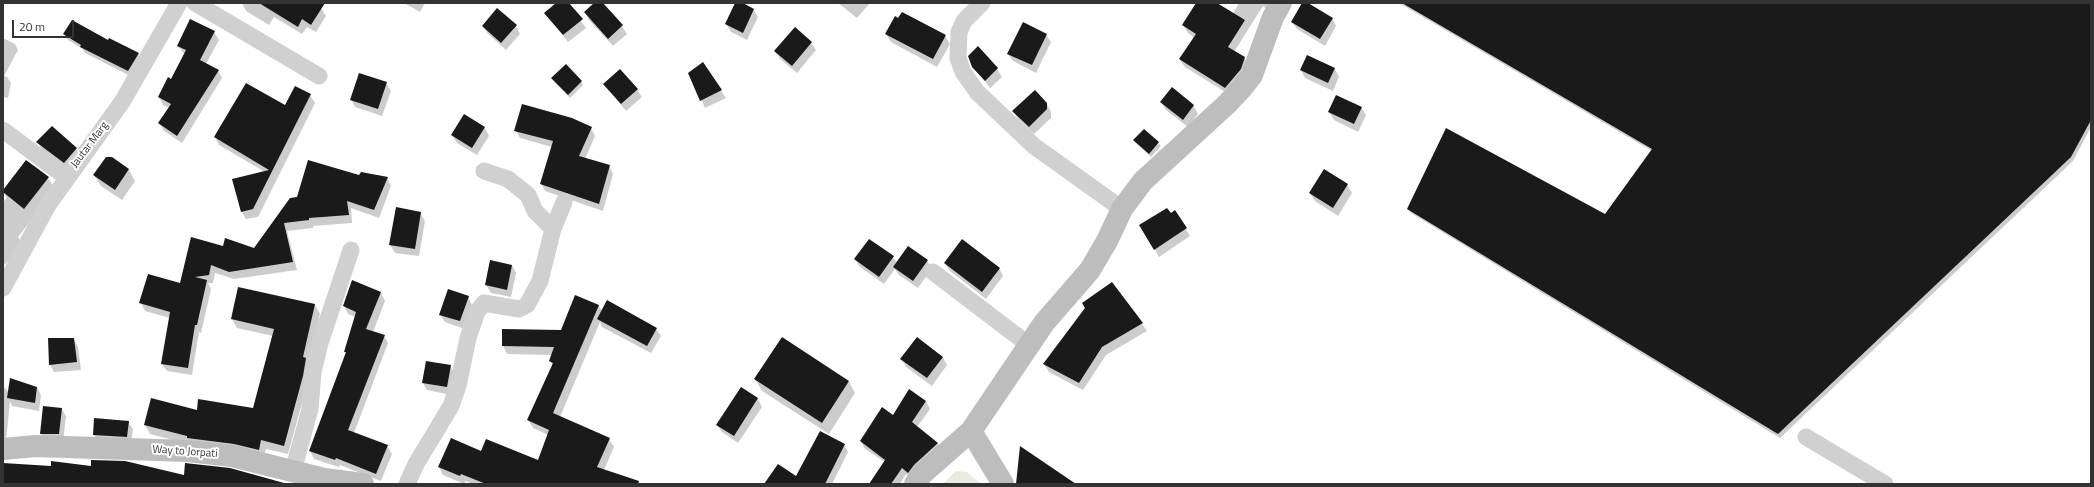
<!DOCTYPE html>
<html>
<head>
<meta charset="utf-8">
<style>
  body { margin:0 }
  #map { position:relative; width:2094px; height:487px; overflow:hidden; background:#fff; font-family:"Titillium Web",sans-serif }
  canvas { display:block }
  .frame { position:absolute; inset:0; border:4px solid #333; pointer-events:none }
  .scale { position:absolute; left:12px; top:20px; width:62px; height:18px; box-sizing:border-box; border:2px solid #333; border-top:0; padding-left:5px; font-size:12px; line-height:14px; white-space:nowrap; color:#333; -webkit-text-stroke:3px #fff; paint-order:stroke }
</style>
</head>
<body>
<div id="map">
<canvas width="2094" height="487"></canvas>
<div class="frame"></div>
<div class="scale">20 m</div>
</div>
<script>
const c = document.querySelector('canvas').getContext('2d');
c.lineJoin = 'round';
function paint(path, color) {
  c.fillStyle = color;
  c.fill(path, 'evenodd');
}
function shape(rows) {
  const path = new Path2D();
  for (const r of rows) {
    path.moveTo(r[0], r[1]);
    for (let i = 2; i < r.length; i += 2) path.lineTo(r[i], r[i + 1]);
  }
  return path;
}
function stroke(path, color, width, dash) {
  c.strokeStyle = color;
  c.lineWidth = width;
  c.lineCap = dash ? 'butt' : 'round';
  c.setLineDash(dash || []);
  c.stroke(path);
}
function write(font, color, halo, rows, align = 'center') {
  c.font = font + ' "Titillium Web",sans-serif';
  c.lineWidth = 4;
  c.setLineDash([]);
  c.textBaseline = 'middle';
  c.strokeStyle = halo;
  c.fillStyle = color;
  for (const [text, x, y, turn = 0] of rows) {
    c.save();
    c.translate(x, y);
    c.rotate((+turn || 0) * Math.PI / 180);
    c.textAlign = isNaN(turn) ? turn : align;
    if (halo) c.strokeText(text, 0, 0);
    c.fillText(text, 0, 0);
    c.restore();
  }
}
paint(shape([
  [956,471,967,472,981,484,943,484]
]), '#e6ecdf');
paint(shape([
  [242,3,314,3,321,8,326,16,316,32,307,27,302,34,274,17,269,25,246,11],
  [404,3,425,3,420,12],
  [558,3,568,3,586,28,568,42,546,13],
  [596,3,602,3,622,26,627,34,613,46,589,20,585,12],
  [736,3,741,3,753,9,758,17,747,40,731,32,726,24],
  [838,3,870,3,857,18],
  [1197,3,1216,3,1233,14,1239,3,1272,3,1268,10,1263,6,1234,52,1244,58,1249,66,1230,95,1185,67,1180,60,1195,38,1188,33,1183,25],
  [1303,3,1332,18,1336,26,1325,46,1297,29,1292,22],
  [1399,3,2091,3,2091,127,2073,161,1780,438,1411,213,1408,209,1606,215,1652,151],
  [483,26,516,26,520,34,506,50,488,34],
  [214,32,219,40,206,64,218,71,222,78,182,143,164,131,159,123,169,108,163,105,159,97,171,80,185,55,178,46],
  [64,34,108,41,138,54,141,60,132,77,85,53,83,49,68,40],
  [886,34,945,36,950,44,937,67,891,42],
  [1046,35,1051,42,1036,73,1013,61,1008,54],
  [3,38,15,44,18,50,4,76,7,77,11,83,8,98,4,97,3,101],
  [811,43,816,50,797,73,780,59,776,51],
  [978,48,997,69,1002,77,990,88,973,66],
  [703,64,726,98,705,108,690,74],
  [1335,69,1339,77,1333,91,1305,78,1301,70],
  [555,82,581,82,583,85,570,98],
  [386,83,391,91,382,116,355,107,351,99],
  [604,84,637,90,642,97,626,111],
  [1172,88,1194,106,1198,114,1188,127,1166,110,1161,102],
  [310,95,315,103,258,217,246,219,242,212,265,172,219,145,215,137],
  [1047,104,1051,112,1051,118,1034,134,1018,119,1013,111],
  [1361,107,1366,115,1358,132,1334,120,1329,112],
  [465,115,485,128,489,136,477,155,457,143,452,135],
  [591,128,595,136,585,159,609,166,613,174,603,211,545,191,541,183,552,147,520,138,516,131],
  [1144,130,1161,146,1151,157,1134,141],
  [38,143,76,149,80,157,68,170,42,150],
  [112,158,129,170,135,181,122,200,101,186,94,175],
  [26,161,48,178,55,189,18,237,24,246,3,266,3,202,7,198,3,191],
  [1324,171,1347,185,1352,193,1338,216,1315,201,1310,193],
  [359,176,387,178,391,186,379,218,351,208,352,223,313,226,313,228,287,231,297,270,234,279,215,273,213,283,208,283,211,289,201,333,199,332,192,375,167,371,162,364,170,318,145,311,141,303,180,284,223,247,255,249,298,198],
  [1175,211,1190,236,1159,257,1141,225],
  [420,213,425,221,419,256,395,253,390,245],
  [893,257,897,263,927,261,932,268,918,288,899,275,895,269,884,284,860,267,855,259],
  [945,263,999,268,1003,276,986,299,950,271],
  [512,265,516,273,511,297,491,293,486,285],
  [353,282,381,293,385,301,373,332,384,336,388,343,354,433,387,446,392,454,381,481,340,465,339,467,314,459,310,451,347,354,345,352,356,317,348,314,344,306],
  [1112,284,1147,331,1106,355,1083,390,1049,372,1044,364],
  [468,297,472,305,465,329,445,322,440,315],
  [315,305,320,314,308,364,307,385,288,454,266,449,263,458,192,445,150,434,145,425,198,411,254,409,273,336,237,328,232,319],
  [598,305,602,311,656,329,661,336,651,353,602,327,600,322,560,417,609,439,614,447,604,470,644,484,472,484,466,481,464,484,443,475,439,467,482,452,539,461,548,435,533,428,528,420,553,366,550,361,552,355,507,354,503,346,503,330,562,331],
  [917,338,943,358,947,365,932,386,906,367,902,359],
  [73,339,78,347,81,370,54,372,50,365],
  [782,339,849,382,855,393,829,434,762,391,755,379],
  [450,366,455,374,451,395,427,390,423,383],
  [37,387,41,395,39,411,12,406,10,401,6,441,3,441,3,388,5,388,9,393],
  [741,388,758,399,762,407,738,443,722,432,717,425],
  [926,401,930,409,917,427,938,444,942,451,912,479,906,474,900,484,870,484,885,462,865,449,861,441,893,416],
  [62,409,66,416,63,442,45,441,41,433],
  [95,419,128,422,133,429,131,444,98,443,94,435],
  [844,445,848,452,832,484,766,484,797,477],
  [186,464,274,480,276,484,184,484],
  [3,471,175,481,174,484,3,484]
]), '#0003');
paint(shape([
  [259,3,325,3,311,25,302,19,298,27],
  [556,3,569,3,583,19,563,35,544,13],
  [594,3,603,3,623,25,608,39,584,12],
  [735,3,743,3,754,9,743,33,725,24],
  [1196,3,1217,3,1245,20,1228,47,1245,57,1241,69,1225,88,1179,59,1196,34,1182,25],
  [1302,3,1308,3,1333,18,1320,39,1291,22],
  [1402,3,2091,3,2091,120,2071,157,1778,434,1407,209,1446,128,1605,214,1652,149],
  [497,8,517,25,501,43,482,26],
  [902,12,946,35,933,59,885,34,895,16,898,18],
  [190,19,215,31,200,60,219,70,177,136,158,123,171,104,158,97,168,77,171,79,186,50,177,46],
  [72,20,108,40,109,38,139,53,128,71,80,47,81,45,63,34],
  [1023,22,1047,34,1032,65,1007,54],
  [795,27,812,42,792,66,774,51],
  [978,46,998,68,985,81,972,67,968,56],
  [1307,55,1335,68,1328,83,1300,70],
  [703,62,722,90,700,101,688,73],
  [566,64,582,81,568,95,551,78],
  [620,69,638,89,621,104,603,84],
  [359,73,387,82,378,109,350,100],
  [246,83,285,105,295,86,311,94,253,209,241,212,232,179,269,170,214,137],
  [1172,87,1194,105,1183,120,1160,102],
  [1035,90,1047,103,1047,109,1029,127,1012,111],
  [1336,95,1362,107,1354,124,1328,112],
  [522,104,572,118,592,127,579,156,610,165,599,204,540,184,553,141,514,131],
  [464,114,485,127,472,148,451,135],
  [52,126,77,148,64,163,36,142],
  [1144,129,1159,142,1149,154,1133,140],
  [106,157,112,157,129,169,115,190,93,175],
  [26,160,49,177,24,209,3,192,3,190],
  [308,160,359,175,361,172,388,177,374,210,347,201,349,215,309,218,309,220,284,223,293,262,229,272,211,265,209,275,195,277,207,280,197,325,195,325,188,368,161,364,170,312,139,303,148,274,180,283,191,237,223,246,225,238,254,248,290,198,297,197],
  [1324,169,1348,184,1333,208,1309,193],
  [396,207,421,212,415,249,389,245],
  [1167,208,1171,213,1175,210,1187,228,1154,250,1139,225],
  [869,239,894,256,879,277,854,259],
  [962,239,1000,268,982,292,944,263],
  [908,246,928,260,913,281,893,267],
  [490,260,512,265,507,290,485,285],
  [352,280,381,292,366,329,385,335,348,430,388,445,376,474,336,458,335,460,309,451,346,352,344,352,356,312,343,306],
  [1112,282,1143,323,1102,347,1079,383,1043,364,1085,308,1082,303],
  [238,287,315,304,303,357,306,358,303,376,284,446,261,440,259,450,234,444,187,438,187,436,144,425,151,398,197,410,198,399,253,408,274,329,231,319],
  [448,289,469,296,460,321,439,315],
  [575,295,599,305,553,413,610,438,597,467,639,481,638,484,486,484,461,474,460,476,438,467,451,438,481,451,486,439,538,460,549,430,527,420,553,363,549,361,554,347,502,346,502,329,561,330],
  [607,300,657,328,647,346,597,319],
  [782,337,849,381,822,423,754,379],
  [917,337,943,357,927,378,900,359],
  [48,338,74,338,77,362,49,365],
  [426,361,451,365,447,387,422,383],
  [10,378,37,387,35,403,7,398],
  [741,387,758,398,734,436,716,425],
  [909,389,926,401,912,422,938,443,914,465,908,473,902,468,891,484,869,484,885,460,860,441,882,407,893,415],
  [43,406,62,408,59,434,40,434],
  [94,418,129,421,127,437,93,435],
  [820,431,845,444,825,484,764,484,778,464,796,476],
  [1020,446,1076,484,1016,484],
  [91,460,125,461,184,475,185,463,230,468,284,483,3,484,3,463,51,466,51,461,91,466]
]), '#1a1a1a');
stroke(shape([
  [195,3,319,76],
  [982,3,964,21,959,32,958,58,963,72,977,92,1034,146,1122,209],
  [3,130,66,177],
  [484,171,508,179,528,195,535,211,553,229],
  [933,272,1029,345],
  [3,288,48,205,122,102,179,3],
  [1806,437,1885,484],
  [293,471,310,409,313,372,320,343,351,250],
  [407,484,416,464,451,406,458,386,468,338,477,312,484,303,519,309,527,305,540,281,553,229,564,202]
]), '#d0d0d0', 17);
stroke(shape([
  [971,431,1003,484],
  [3,449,35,446,188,451,232,456,324,479,363,484],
  [915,484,922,474,971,431,1044,323,1090,270,1107,241,1122,209,1143,181,1227,104,1242,88,1252,75,1273,17,1281,3]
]), '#bdbdbd', 22);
write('11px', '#333', '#fff', [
  ["Jautar Marg",90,145,-53],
  ["Way to Jorpati",185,452,4]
]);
</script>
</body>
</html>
